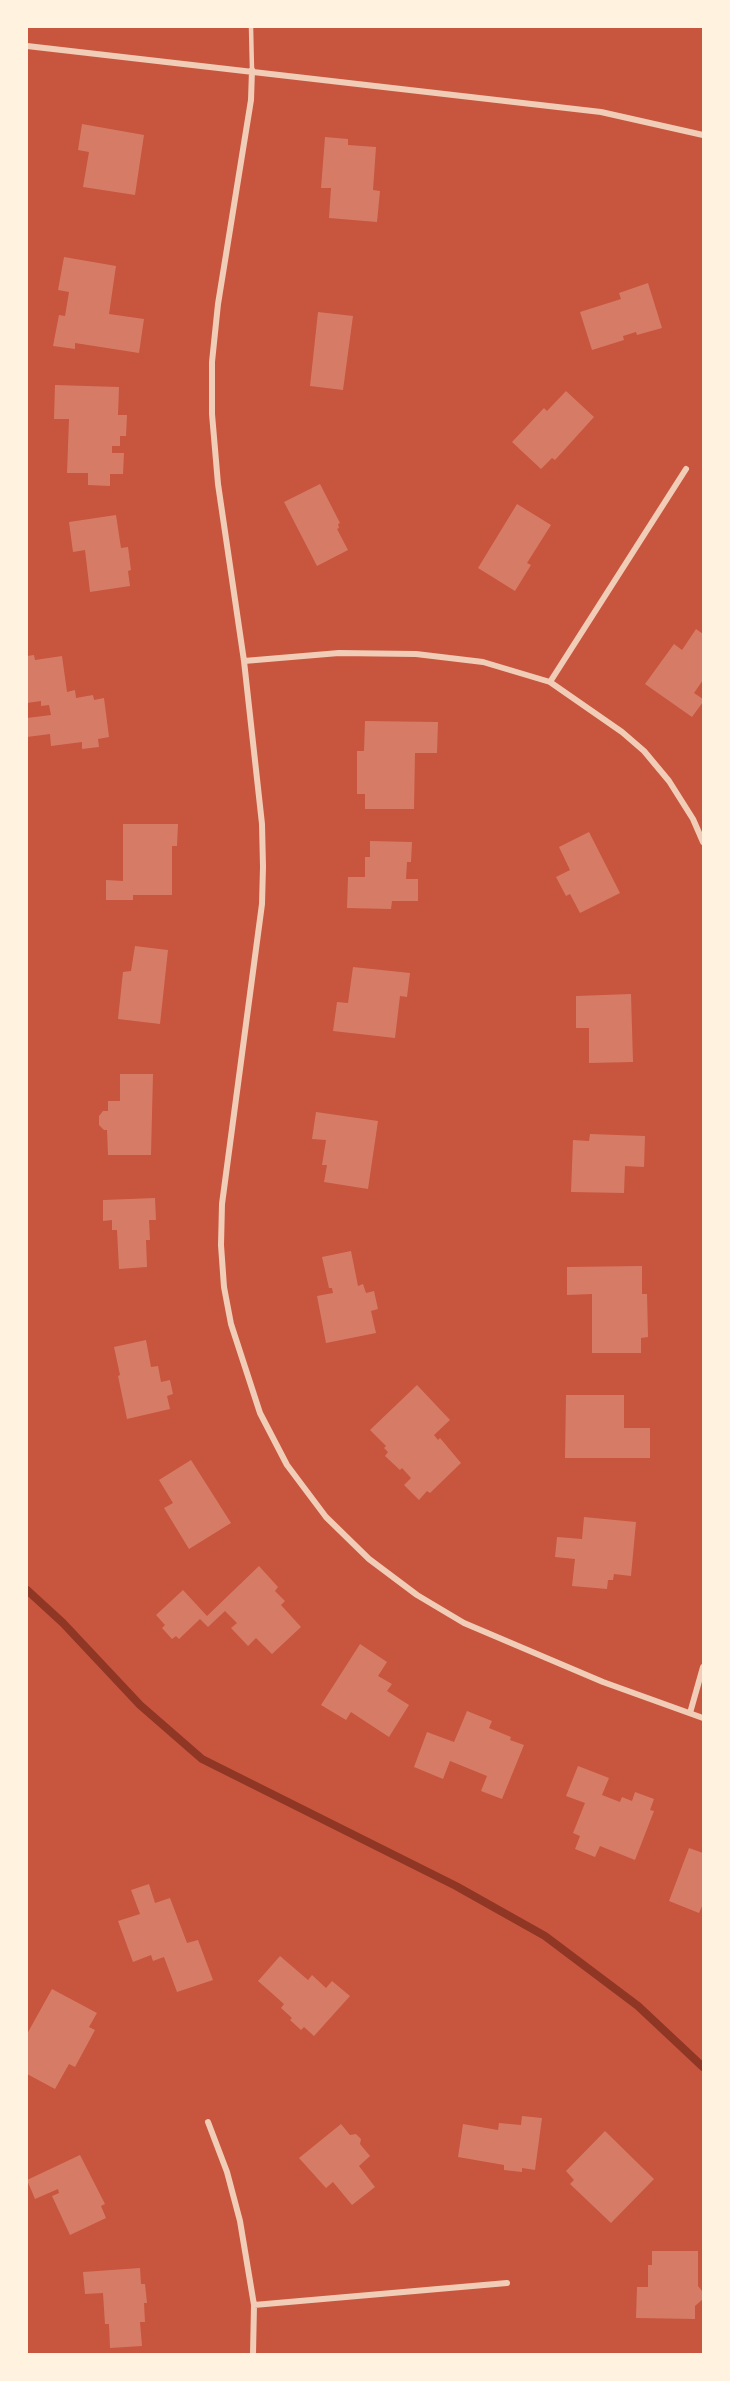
<!DOCTYPE html>
<html>
<head>
<meta charset="utf-8">
<style>
  body { margin:0 }
  #map { position:relative; width:730px; height:2381px; overflow:hidden; background:#c8553d; font-family:"PT Sans Narrow",sans-serif }
  canvas { display:block }
  .frame { position:absolute; inset:0; border:28px solid #fff3e0; pointer-events:none }
</style>
</head>
<body>
<div id="map">
<canvas width="730" height="2381"></canvas>
<div class="frame"></div>
</div>
<script>
const c = document.querySelector('canvas').getContext('2d');
c.lineJoin = 'round';
function shape(rows) {
  const path = new Path2D();
  for (const r of rows) {
    path.moveTo(r[0], r[1]);
    for (let i = 2; i < r.length; i += 2) path.lineTo(r[i], r[i + 1]);
  }
  return path;
}
function stroke(path, color, width, dash) {
  c.strokeStyle = color;
  c.lineWidth = width;
  c.lineCap = dash ? 'butt' : 'round';
  c.setLineDash(dash || []);
  c.stroke(path);
}
function paint(path, color) {
  c.fillStyle = color;
  c.fill(path, 'evenodd');
}
stroke(shape([
  [27,1590,63,1623,140,1705,202,1759,456,1886,545,1936,638,2006,703,2067]
]), '#8f3625', 8);
paint(shape([
  [82,124,144,135,135,195,83,187,89,152,78,150],
  [325,137,348,139,348,145,376,147,373,190,380,191,377,222,329,218,331,188,321,188],
  [64,257,116,266,109,314,144,319,139,353,75,343,75,349,53,346,59,315,65,316,69,292,58,290],
  [648,283,662,328,637,335,636,332,623,336,624,340,592,350,580,312,621,299,619,293],
  [318,312,353,316,343,390,310,386],
  [55,385,119,387,118,415,127,415,126,436,120,436,120,446,112,446,112,453,124,453,123,474,110,474,110,486,88,485,88,473,67,473,69,419,54,419],
  [566,391,594,417,555,460,552,458,541,469,512,442,544,408,547,411],
  [320,484,340,523,338,524,339,528,337,529,348,550,317,566,284,502],
  [517,504,551,525,527,563,531,565,515,591,478,568],
  [116,515,121,548,128,547,131,570,128,571,130,586,90,592,85,550,73,552,69,522],
  [696,629,703,634,703,680,694,693,703,699,703,702,692,717,645,684,674,644,682,650],
  [34,655,35,660,62,656,67,692,75,690,76,698,93,695,94,700,104,698,109,737,98,739,99,747,82,749,82,742,51,746,50,734,27,737,27,718,51,715,49,705,41,706,41,701,27,703,27,656],
  [365,721,438,722,437,753,415,753,414,809,365,809,365,794,357,794,357,751,364,751],
  [123,824,178,824,177,846,172,846,172,895,133,895,133,900,106,900,106,880,123,881],
  [589,832,620,893,580,913,570,894,566,896,556,877,570,870,559,847],
  [370,841,412,842,411,862,407,862,406,879,418,879,418,901,392,901,391,909,347,908,348,877,365,877,365,857,370,857],
  [135,946,168,950,160,1024,118,1019,123,972,131,971],
  [353,967,410,973,407,997,400,996,395,1038,333,1031,337,1002,348,1003],
  [631,994,633,1062,589,1063,589,1028,576,1028,576,996],
  [120,1074,153,1074,151,1155,108,1155,107,1130,104,1130,99,1125,99,1116,103,1111,108,1111,108,1101,120,1101],
  [316,1112,378,1121,368,1189,324,1182,327,1165,322,1165,326,1140,312,1139],
  [590,1134,645,1136,644,1167,625,1166,624,1193,571,1192,573,1140,589,1141],
  [155,1198,156,1220,149,1220,150,1240,146,1240,147,1267,119,1269,117,1230,112,1230,112,1220,103,1221,103,1200],
  [351,1251,358,1286,363,1284,366,1293,374,1291,378,1309,371,1311,376,1333,326,1343,317,1296,333,1293,332,1288,329,1288,322,1257],
  [642,1266,642,1294,647,1294,648,1337,641,1338,641,1353,592,1353,592,1294,567,1295,567,1267],
  [146,1340,151,1367,158,1366,161,1382,170,1380,173,1394,167,1396,170,1409,127,1419,118,1376,120,1375,114,1347],
  [417,1385,450,1420,434,1435,438,1440,440,1438,461,1463,430,1493,427,1491,419,1500,404,1485,411,1478,402,1468,400,1470,385,1456,388,1452,384,1448,386,1446,370,1430],
  [566,1395,624,1395,624,1428,650,1428,650,1458,565,1458],
  [191,1460,231,1523,189,1549,164,1508,173,1503,159,1480],
  [584,1517,636,1522,631,1576,614,1574,613,1580,608,1580,607,1589,572,1586,575,1559,555,1557,557,1537,582,1539],
  [259,1566,278,1587,275,1591,285,1601,281,1605,301,1627,272,1654,256,1638,248,1646,231,1628,237,1623,225,1611,208,1627,200,1619,179,1639,176,1636,172,1639,162,1628,165,1625,156,1615,183,1590,207,1616],
  [360,1644,387,1662,378,1676,392,1684,387,1691,409,1705,389,1737,351,1712,346,1720,321,1705],
  [467,1711,492,1721,489,1728,511,1737,510,1740,524,1745,502,1799,481,1791,487,1776,450,1761,443,1779,414,1767,427,1732,454,1742],
  [578,1766,609,1778,602,1795,620,1802,622,1797,632,1801,635,1792,654,1799,650,1810,654,1811,635,1860,600,1846,595,1857,575,1849,580,1836,573,1833,585,1803,566,1796],
  [689,1848,703,1853,703,1904,699,1913,669,1901],
  [149,1884,155,1903,170,1898,187,1943,198,1940,213,1980,177,1992,164,1957,153,1961,151,1955,133,1962,118,1921,140,1914,131,1890],
  [280,1956,308,1980,312,1975,326,1988,332,1981,350,1996,314,2036,304,2027,301,2030,290,2020,292,2018,281,2008,284,2004,258,1981],
  [52,1989,97,2013,89,2027,95,2030,75,2067,69,2064,55,2089,27,2074,27,2034],
  [522,2116,542,2118,535,2170,522,2168,522,2172,504,2170,504,2165,458,2157,463,2124,498,2130,499,2123,521,2125],
  [341,2124,350,2135,356,2134,361,2139,360,2144,370,2156,359,2166,375,2187,352,2205,333,2182,326,2188,299,2158],
  [605,2131,654,2179,611,2223,570,2184,574,2180,566,2171],
  [80,2155,105,2204,101,2206,106,2218,70,2235,52,2196,59,2193,58,2189,35,2199,27,2180],
  [652,2251,698,2251,698,2286,703,2292,703,2299,695,2306,695,2319,636,2318,637,2287,648,2287,648,2265,652,2265],
  [140,2268,141,2284,145,2284,147,2303,144,2303,145,2322,140,2322,142,2346,110,2348,109,2324,105,2324,103,2293,85,2294,83,2272]
]), '#d67c66');
stroke(shape([
  [251,27,252,70]
]), '#f1ccb7', 4.5);
stroke(shape([
  [27,46,601,112,703,135],
  [252,70,251,100,218,304,212,362,212,414,218,484,244,661,262,824,263,867,262,904,222,1204,221,1245,224,1287,231,1324,260,1413,287,1465,326,1517,369,1559,417,1595,464,1623,603,1682,703,1718],
  [244,661,339,653,416,654,483,662,550,682,622,732,644,751,669,781,693,819,703,842],
  [550,682,686,469],
  [690,1713,703,1667],
  [208,2122,227,2172,240,2221,254,2305,253,2354],
  [254,2305,507,2283]
]), '#f1ccb7', 6);
</script>
</body>
</html>
